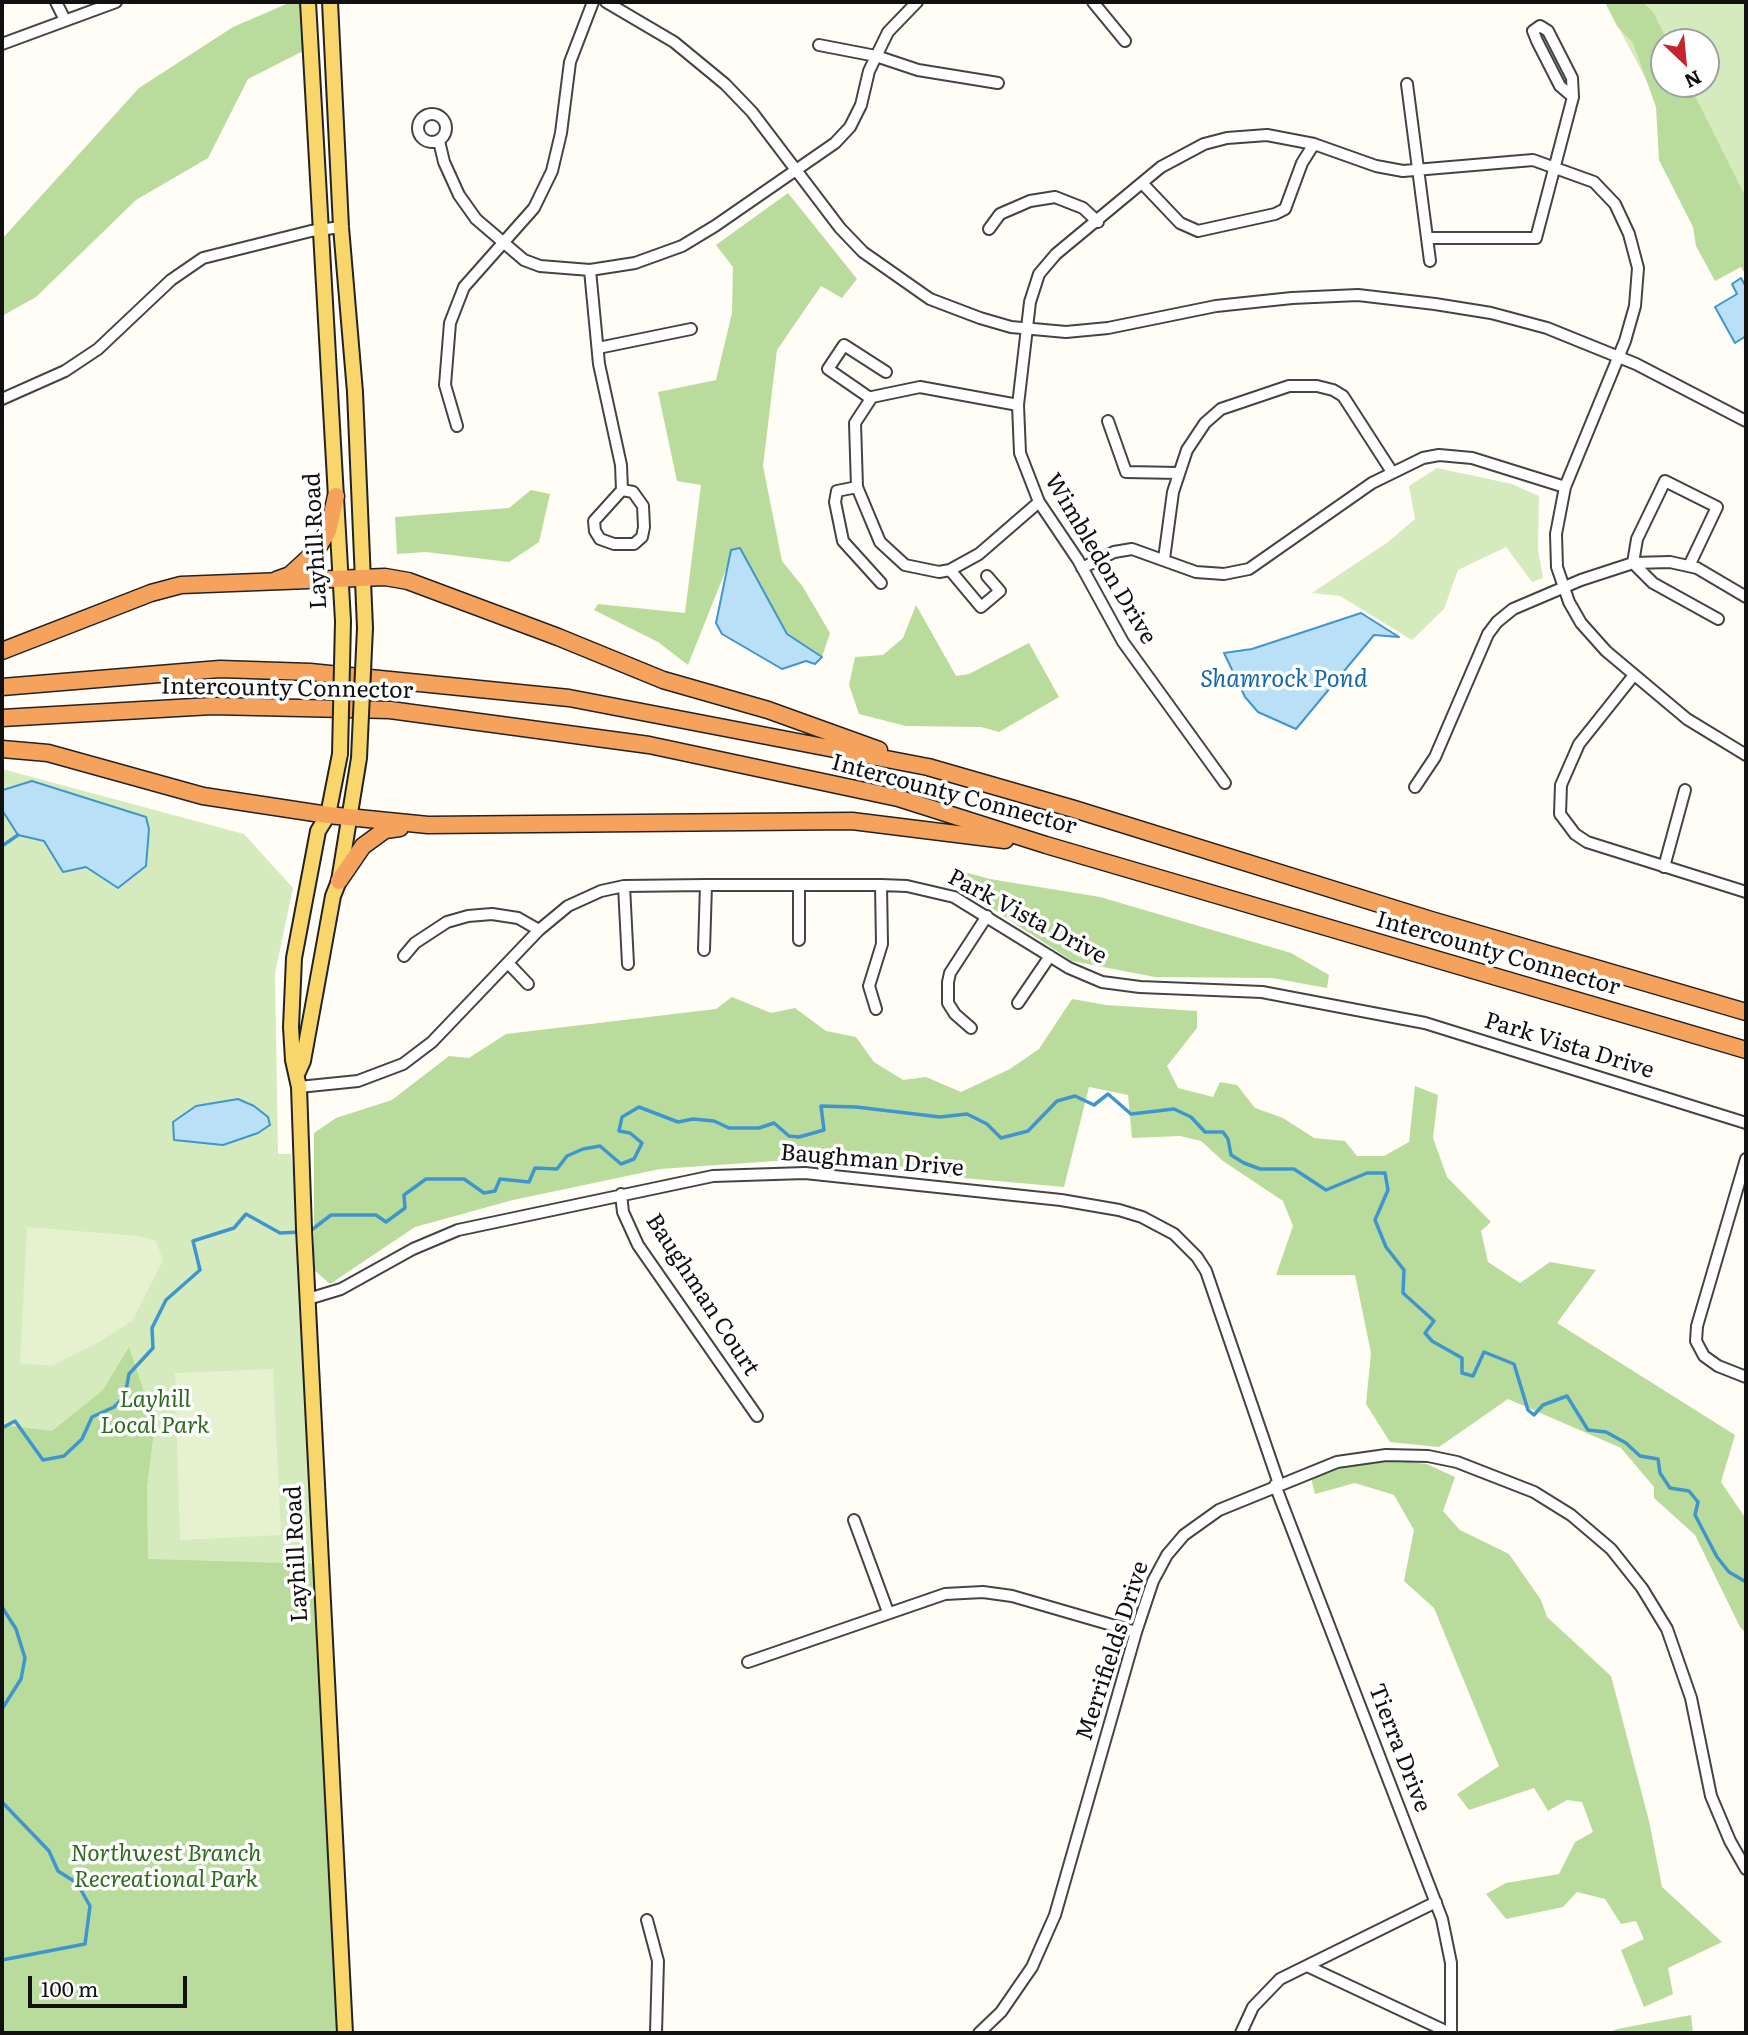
<!DOCTYPE html>
<html>
<head>
<meta charset="utf-8">
<style>
  body { margin:0 }
  #map { position:relative; width:1748px; height:2035px; overflow:hidden; background:#fffdf5; font-family:Literata,serif }
  canvas { display:block }
  .frame { position:absolute; inset:0; border:4px solid #111; pointer-events:none }
  .north { position:absolute; left:1650px; top:28px; width:70px; height:70px; box-sizing:border-box; background:#fff; border:2px solid #a0a0a0; border-radius:50%; rotate:154deg; font-size:19px; font-weight:700; line-height:28px; text-align:center; color:#111 }
  .north::after { content:''; display:block; margin:auto; width:24px; height:32px; background:#c4262e; clip-path:polygon(50% 0,100% 100%,50% 72%,0 100%) }
  .scale { position:absolute; left:28px; top:1976px; width:159px; height:32px; box-sizing:border-box; border:4px solid #111; border-top:0; padding-left:9px; font-size:21px; line-height:24px; white-space:nowrap; color:#111; -webkit-text-stroke:5px #fff; paint-order:stroke }
</style>
</head>
<body>
<div id="map">
<canvas width="1748" height="2035"></canvas>
<div class="frame"></div>
<div class="north">N</div>
<div class="scale">100 m</div>
</div>
<script>
const c = document.querySelector('canvas').getContext('2d');
c.lineJoin = 'round';
function paint(path, color) {
  c.fillStyle = color;
  c.fill(path, 'evenodd');
}
function shape(rows) {
  const path = new Path2D();
  for (const r of rows) {
    if (r.length === 3) {
      path.moveTo(r[0] + r[2], r[1]);
      path.arc(r[0], r[1], r[2], 0, 2 * Math.PI);
      continue;
    }
    path.moveTo(r[0], r[1]);
    for (let i = 2; i < r.length; i += 2) path.lineTo(r[i], r[i + 1]);
  }
  return path;
}
function stroke(path, color, width, dash) {
  c.strokeStyle = color;
  c.lineWidth = width;
  c.lineCap = dash ? 'butt' : 'round';
  c.setLineDash(dash || []);
  c.stroke(path);
}
function write(font, color, halo, rows, align = 'center') {
  c.font = font + ' Literata,serif';
  c.lineWidth = 7;
  c.setLineDash([]);
  c.textBaseline = 'middle';
  c.strokeStyle = halo;
  c.fillStyle = color;
  for (const [text, x, y, turn = 0] of rows) {
    c.save();
    c.translate(x, y);
    c.rotate((+turn || 0) * Math.PI / 180);
    c.textAlign = isNaN(turn) ? turn : align;
    if (halo) c.strokeText(text, 0, 0);
    c.fillText(text, 0, 0);
    c.restore();
  }
}
paint(shape([
  [1605,2,1746,2,1746,267,1745,266],
  [1664,42,1706,42,1706,84,1664,84],
  [1437,468,1512,484,1539,496,1538,549,1543,578,1532,582,1506,547,1458,570,1444,609,1412,640,1340,596,1312,593,1388,542,1415,519,1409,486],
  [2,769,244,834,293,888,275,973,278,1154,291,1154,300,1215,333,1914,2,2033]
]), '#d5ebbd');
paint(shape([
  [291,2,308,2,311,47,248,79,208,158,136,200,36,297,2,316,2,239,139,88,233,27],
  [1605,2,1643,2,1653,12,1668,42,1664,42,1664,84,1689,84,1746,198,1746,275,1741,267,1715,281,1696,246,1693,227,1659,160,1656,107,1633,43,1617,26],
  [788,193,857,279,842,298,821,286,777,350,763,466,782,561,803,587,830,633,822,657,787,634,740,548,731,551,729,562,688,665,658,642,594,610,598,604,685,613,701,485,677,481,658,392,716,380,732,313,733,267,716,245],
  [531,490,550,494,539,542,509,562,426,552,397,554,395,517,509,508],
  [916,605,956,676,969,674,1029,643,1059,697,999,732,981,727,906,726,859,714,849,685,855,657,883,655,903,638],
  [957,870,990,879,1100,897,1291,953,1329,975,1327,988,1272,978,1155,977,1072,961,952,882],
  [732,997,771,1013,795,1008,826,1031,856,1037,874,1062,903,1080,926,1077,961,1092,1010,1069,1039,1049,1072,999,1106,1005,1197,1011,1197,1028,1167,1066,1178,1088,1213,1097,1220,1082,1237,1085,1255,1108,1283,1118,1314,1138,1345,1141,1357,1156,1384,1156,1409,1142,1415,1086,1438,1095,1433,1138,1447,1177,1491,1222,1481,1231,1488,1262,1520,1283,1550,1262,1596,1270,1557,1323,1735,1435,1721,1482,1746,1519,1746,1633,1740,1627,1695,1535,1654,1498,1654,1487,1621,1448,1508,1399,1439,1447,1390,1442,1366,1404,1371,1353,1355,1275,1276,1275,1293,1226,1283,1201,1223,1161,1201,1141,1180,1136,1132,1138,1128,1095,1089,1087,1064,1187,775,1161,660,1169,513,1200,415,1227,330,1284,314,1270,314,1133,336,1118,392,1100,449,1056,469,1058,506,1034,716,1009],
  [129,1347,155,1424,147,1486,148,1559,320,1564,345,2033,2,2033,2,1425,52,1431,103,1390],
  [1392,1460,1427,1464,1455,1477,1443,1511,1460,1530,1509,1554,1541,1600,1547,1617,1611,1676,1649,1821,1662,1887,1722,1942,1668,1968,1673,1994,1644,2007,1621,1950,1644,1939,1636,1921,1621,1924,1605,1899,1577,1892,1563,1907,1506,1919,1486,1894,1506,1883,1559,1874,1575,1842,1593,1832,1582,1802,1567,1800,1548,1811,1534,1788,1469,1810,1457,1794,1499,1766,1434,1608,1404,1581,1414,1530,1394,1495,1355,1483,1315,1494,1311,1478,1354,1464],
  [1691,2015,1693,2033,1609,2033,1617,2029]
]), '#b9dc9c');
paint(shape([
  [27,1227,138,1236,156,1241,163,1260,132,1321,96,1344,52,1366,20,1363],
  [273,1369,281,1535,180,1540,175,1373]
]), '#e6f2cf');
const water = shape([
  [1741,278,1746,287,1746,336,1735,343,1715,307,1737,294,1732,284,1741,278],
  [740,548,787,634,822,657,815,664,806,661,782,669,722,634,716,623,731,550,740,548],
  [1361,613,1399,637,1374,635,1296,729,1258,712,1245,697,1224,653,1252,649,1361,613],
  [32,781,146,817,149,829,146,866,118,888,86,867,63,872,44,841,18,835,2,810,3,790,32,781],
  [238,1099,254,1106,268,1117,270,1125,258,1133,223,1145,174,1140,173,1122,196,1106,238,1099]
]);
paint(water, '#b9e0f7');
stroke(water, '#3f96cf', 2);
stroke(shape([
  [2,846,18,835],
  [309,1232,331,1215,376,1215,386,1222,405,1208,404,1195,426,1179,464,1179,484,1193,495,1191,500,1179,529,1182,535,1168,557,1169,567,1156,583,1149,600,1146,621,1164,634,1159,642,1143,630,1133,619,1131,622,1117,639,1107,678,1122,693,1119,714,1121,729,1128,759,1128,774,1123,789,1136,799,1137,824,1130,821,1106,856,1107,940,1117,967,1114,987,1124,1001,1138,1028,1131,1057,1101,1075,1096,1094,1105,1108,1094,1131,1114,1174,1109,1191,1117,1205,1132,1223,1132,1228,1139,1231,1155,1244,1163,1260,1169,1294,1169,1326,1190,1367,1173,1385,1173,1388,1190,1375,1220,1386,1247,1404,1270,1403,1293,1434,1321,1425,1333,1432,1341,1462,1358,1462,1373,1473,1376,1484,1352,1514,1364,1528,1410,1534,1415,1543,1405,1567,1396,1588,1430,1606,1432,1626,1443,1640,1456,1658,1459,1660,1473,1670,1488,1689,1491,1698,1502,1695,1515,1717,1557,1729,1572,1746,1582],
  [2,1428,15,1421,43,1460,64,1456,82,1439,92,1417,114,1407,125,1396,129,1374,153,1348,152,1328,166,1300,200,1270,193,1241,234,1228,246,1214,280,1233,301,1232],
  [2,1607,16,1629,25,1658,21,1679,2,1709],
  [2,1802,49,1851,58,1871,77,1883,90,1906,85,1944,2,1960]
]), '#3f96cf', 3.5);
const minor = shape([
  [56,2,65,20],
  [606,2,674,42,725,84,752,112,840,228,863,252,930,299,980,318,1011,327,1066,332,1108,328,1216,306,1292,298,1358,295,1435,304,1491,313,1547,328,1636,364,1746,421],
  [1093,2,1125,41],
  [2,44,116,2],
  [819,45,876,56,918,70,998,83],
  [1407,84,1430,261],
  [432,128,14],
  [439,141,444,162,459,195,476,219,524,260,540,266,590,270,635,263,682,246,715,226,835,143,850,127,861,105,869,71,888,32,917,2],
  [1142,183,1180,223,1198,231,1275,214,1285,209,1302,163,1314,144],
  [989,229,1000,214,1030,201,1055,197,1083,208,1098,222],
  [1429,238,1536,238,1573,97,1572,78,1548,31,1540,26,1533,31,1537,41,1560,86,1573,97],
  [590,270,599,364,621,465,622,490],
  [598,348,691,329],
  [870,398,828,369,844,345,886,372],
  [2,399,65,371,98,349,171,280,203,258,311,231,341,227],
  [1018,405,920,387,872,397,855,423,857,487,880,542,905,565,939,572,950,570,979,554,1039,502],
  [1108,421,1126,472,1179,473],
  [457,426,445,385,450,323,464,287,534,208,552,171,561,133,570,62,593,2],
  [857,487,837,491,835,502,843,541,881,583],
  [622,490,633,492,643,506,644,527,642,537,634,544,614,544,600,539,595,531,594,521,622,490],
  [1164,559,1173,492,1187,450,1205,423,1221,409,1289,386,1317,386,1333,390,1343,396,1392,472],
  [1689,566,1717,507,1665,481,1637,539,1633,563,1653,583,1718,619],
  [1082,568,1114,552,1132,549,1196,572,1224,574,1249,569,1372,483,1423,458,1439,455,1472,458,1565,487],
  [950,570,981,607,1000,591,987,576],
  [1634,675,1579,744,1561,785,1560,814,1575,834,1587,842,1746,892],
  [1225,783,1123,642,1078,560,1039,502,1020,453,1018,405,1030,302,1039,274,1056,254,1161,167,1204,144,1227,138,1267,135,1314,144,1376,166,1403,171,1533,160,1594,182,1615,204,1629,234,1638,268,1635,306,1625,341,1565,487,1556,534,1557,567,1569,602,1581,623,1606,651,1687,719,1746,755],
  [1415,787,1435,757,1488,634,1497,622,1513,609,1581,580,1633,563,1670,562,1697,568,1746,597],
  [1664,867,1685,790],
  [799,885,799,940],
  [624,886,628,964],
  [704,950,706,885],
  [404,956,415,943,447,922,468,916,492,914,518,918,539,930],
  [508,963,528,984],
  [1018,1003,1050,956],
  [876,1009,869,986,882,944,881,885],
  [971,1028,955,1014,948,1003,948,982,950,973,987,916],
  [299,1087,358,1081,403,1064,432,1042,539,930,568,906,601,891,624,886,706,885,881,885,907,886,954,897,1069,968,1102,982,1140,987,1262,992,1425,1023,1746,1123],
  [1746,1159,1697,1326,1696,1341,1704,1356,1718,1366,1746,1377],
  [621,1194,623,1212,638,1245,757,1416],
  [308,1299,341,1289,413,1249,458,1230,713,1176,805,1173,1061,1200,1119,1210,1142,1217,1174,1234,1197,1257,1206,1271,1279,1484],
  [1275,1485,1442,1919,1451,1963,1451,2033],
  [854,1520,888,1612],
  [748,1662,945,1594,983,1592,1012,1596,1136,1632],
  [647,1920,658,1961,656,2033],
  [1307,1966,1450,2033],
  [979,2033,1001,2012,1032,1967,1055,1915,1136,1632,1153,1581,1167,1555,1184,1535,1219,1510,1337,1462,1386,1455,1428,1456,1457,1462,1534,1492,1571,1515,1611,1549,1642,1588,1667,1629,1691,1698,1711,1796,1730,1841,1746,1869],
  [1241,2033,1253,2007,1280,1979,1436,1902]
]);
const major = shape([
  [308,2,343,621],
  [330,2,341,227,355,392,365,628],
  [340,754,328,815,318,831,294,958,291,1027,293,1060,299,1087,304,1229,345,2033],
  [298,1072,303,1061,333,896,339,881,359,758]
]);
const highway = shape([
  [276,580,290,575,316,551,328,531,336,496],
  [2,651,151,593,181,585,385,577,408,581,558,637,663,680,768,710,879,750],
  [2,687,220,669,310,672,569,698,928,767,1074,809,1431,920,1746,1012],
  [2,718,212,706,390,710,649,745,898,798,1046,845,1746,1050],
  [2,749,48,753,203,796,328,815,428,825,852,821,1005,840],
  [339,881,363,846,385,830,400,828]
]);
stroke(minor, '#444', 14);
stroke(major, '#222', 18);
stroke(highway, '#222', 19);
stroke(minor, '#fff', 10);
stroke(major, '#f9d66b', 14);
stroke(highway, '#f5a25d', 16);
const majorBridge = shape([
  [340,754,343,621],
  [359,758,365,628]
]);
stroke(majorBridge, '#222', 18, []);
stroke(majorBridge, '#f9d66b', 14);
write('23px', '#111', '#fff', [
  ["Layhill Road",316,541,-93],
  ["Wimbledon Drive",1100,559,59],
  ["Intercounty Connector",287,689,1],
  ["Intercounty Connector",954,795,15],
  ["Park Vista Drive",1027,917,28],
  ["Intercounty Connector",1498,954,16],
  ["Park Vista Drive",1569,1046,17],
  ["Baughman Drive",872,1161,5],
  ["Baughman Court",702,1295,57],
  ["Layhill Road",297,1554,-93],
  ["Merrifields Drive",1113,1651,-72],
  ["Tierra Drive",1399,1748,69]
]);
write('italic 23px', '#2f6b1f', '#fff', [
  ["Layhill",155,1400],
  ["Local Park",155,1426],
  ["Northwest Branch",166,1854],
  ["Recreational Park",166,1880]
]);
write('italic 24px', '#1768a6', '#fff', [
  ["Shamrock Pond",1284,680]
]);
</script>
</body>
</html>
